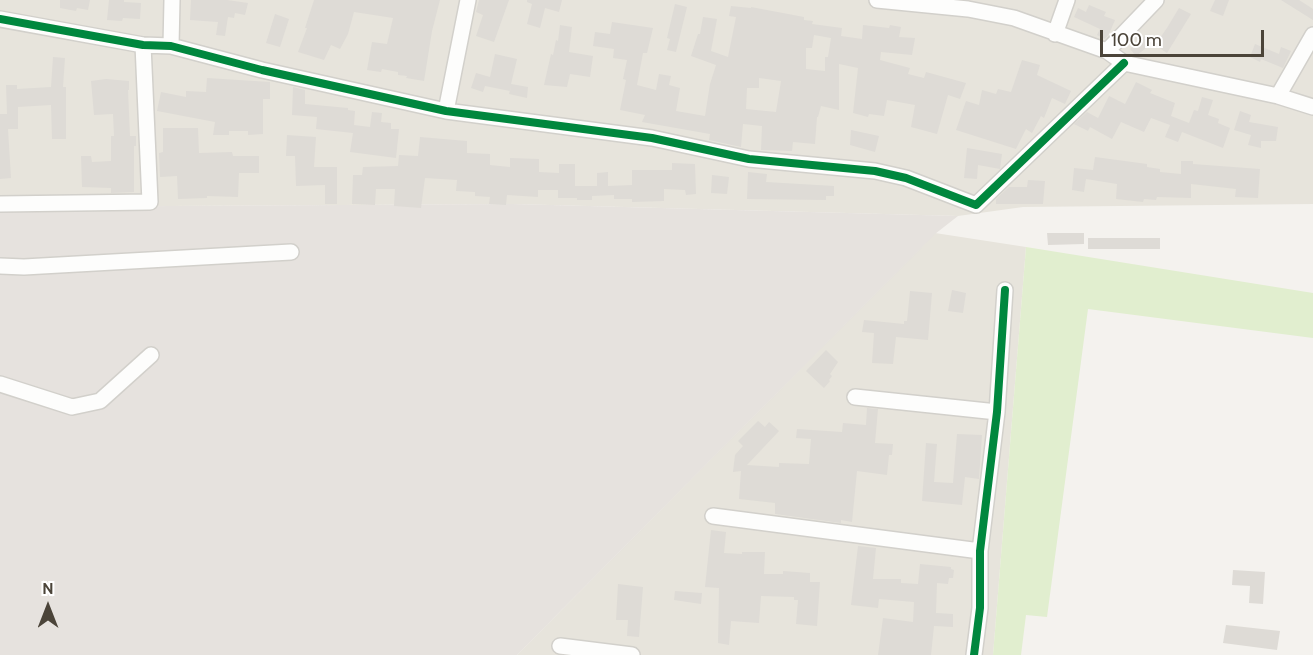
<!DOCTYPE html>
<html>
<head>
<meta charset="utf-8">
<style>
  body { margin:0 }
  #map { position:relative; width:1313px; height:655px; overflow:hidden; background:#f4f2ee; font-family:Cabin,sans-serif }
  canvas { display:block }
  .north { position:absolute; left:18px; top:577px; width:60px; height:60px; -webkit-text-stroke:4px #fff; paint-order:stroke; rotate:0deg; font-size:16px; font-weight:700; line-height:24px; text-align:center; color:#4b4439 }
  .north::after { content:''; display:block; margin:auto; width:21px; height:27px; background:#4b4439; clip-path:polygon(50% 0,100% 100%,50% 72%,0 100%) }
  .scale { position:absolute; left:1100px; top:30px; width:164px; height:27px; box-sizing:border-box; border:3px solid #4b4439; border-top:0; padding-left:8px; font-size:18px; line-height:21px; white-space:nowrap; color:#4b4439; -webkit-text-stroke:4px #fff; paint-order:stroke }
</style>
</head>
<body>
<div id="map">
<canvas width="1313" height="655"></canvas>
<div class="north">N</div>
<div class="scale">100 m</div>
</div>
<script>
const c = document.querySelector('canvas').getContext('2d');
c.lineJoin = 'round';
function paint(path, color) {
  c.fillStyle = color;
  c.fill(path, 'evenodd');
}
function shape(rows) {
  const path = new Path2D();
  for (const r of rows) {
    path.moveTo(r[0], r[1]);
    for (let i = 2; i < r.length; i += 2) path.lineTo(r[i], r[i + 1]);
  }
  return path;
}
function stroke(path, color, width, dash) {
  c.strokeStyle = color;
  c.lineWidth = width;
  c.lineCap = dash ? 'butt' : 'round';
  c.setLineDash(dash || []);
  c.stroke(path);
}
paint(shape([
  [0,0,1313,0,1313,204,1023,207,958,216,513,204,0,207],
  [935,233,1026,247,993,655,517,655]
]), '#e7e4dc');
paint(shape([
  [513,204,958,216,935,234,517,655,0,655,0,207]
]), '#e6e2de');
paint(shape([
  [1026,247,1313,293,1313,338,1088,309,1047,617,1026,615,1021,655,993,655]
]), '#e1eecf');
paint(shape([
  [60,0,90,0,88,10,77,8,76,11,60,8],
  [109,0,124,0,124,2,141,3,140,19,123,18,122,21,107,20],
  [191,0,227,0,248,3,245,15,235,13,234,18,228,17,225,36,216,35,218,22,190,20],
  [314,0,440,0,432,31,424,81,406,78,407,76,398,75,398,72,382,69,381,72,367,70,372,42,387,44,393,18,354,12,348,34,340,49,331,45,324,60,298,52,307,28,305,28],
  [479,0,509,0,494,42,476,36,483,15,476,12],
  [527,0,562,0,559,12,545,8,540,28,527,24,532,4,527,2],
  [1215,0,1229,0,1223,16,1210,11],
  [1281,0,1299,0,1313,9,1313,20],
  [675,4,687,7,676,52,667,50,670,39,667,38],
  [1089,5,1106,12,1104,16,1115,20,1109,34,1105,39,1097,35,1100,29,1074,17,1078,8,1086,12],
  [731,6,751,8,751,7,804,17,804,20,813,21,812,24,842,28,841,36,862,39,863,25,889,28,890,25,901,27,899,37,915,38,912,55,881,52,880,60,910,68,908,74,924,78,926,72,966,83,960,99,948,95,937,134,911,127,915,105,887,100,884,116,869,114,868,117,853,113,858,68,839,64,839,110,821,106,818,117,817,117,815,144,793,142,792,151,761,150,762,126,743,124,741,147,709,140,710,134,642,122,645,115,620,110,626,80,623,79,627,60,613,58,614,49,593,46,595,32,610,34,612,22,653,28,647,53,643,53,637,85,656,90,659,74,671,76,669,85,680,88,676,111,705,116,710,84,716,65,691,56,698,34,700,34,703,17,717,19,711,51,728,57,736,17,729,16],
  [814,35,831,38,828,57,825,57,825,71,806,69,806,48,812,48],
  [759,78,781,81,776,112,746,109,747,88,759,88],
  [1179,8,1191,14,1167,53,1155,45,1167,28],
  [275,14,289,19,280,47,266,43],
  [560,25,572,27,569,52,593,56,590,77,570,74,567,87,544,85,551,54,553,55,556,40,558,41],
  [1145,36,1151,44,1136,56,1130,49],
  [1255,44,1279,54,1281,47,1291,51,1283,68,1261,59,1260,62,1250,57],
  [495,54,517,59,511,84,528,87,527,98,509,94,511,86,510,91,485,86,483,92,471,88,476,73,490,77],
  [53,57,65,58,63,87,66,87,66,139,52,139,51,105,18,107,18,129,8,129,11,178,0,179,0,114,7,114,6,85,17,85,17,89,51,87],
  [1022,60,1040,65,1037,75,1071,91,1065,104,1052,98,1044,118,1041,116,1032,133,1026,129,1016,149,956,130,966,101,979,105,982,90,996,94,998,89,1011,92],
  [207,78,270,82,270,99,263,99,263,134,248,135,248,131,229,131,229,135,213,135,215,122,157,111,161,92,186,97,186,91,206,92],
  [106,79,129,81,129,90,128,90,130,136,136,136,136,146,134,146,134,192,111,193,111,188,82,187,81,156,91,156,92,162,111,161,111,136,114,136,113,114,94,115,91,81],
  [1136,82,1152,90,1150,93,1175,103,1171,116,1189,123,1194,110,1198,111,1202,97,1213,100,1208,115,1219,119,1218,123,1230,128,1223,148,1182,132,1178,142,1165,137,1170,125,1151,118,1144,132,1121,122,1112,139,1090,127,1088,131,1074,124,1087,112,1098,118,1109,96,1125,104],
  [293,87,305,90,305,104,348,108,348,110,355,111,354,125,370,127,372,112,382,113,381,122,391,123,391,129,399,129,396,158,350,152,353,133,316,129,317,117,292,115],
  [1240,111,1251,115,1249,122,1278,127,1276,141,1261,141,1261,148,1248,145,1251,135,1234,130],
  [163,128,198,128,199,153,232,152,233,156,259,156,259,173,239,173,238,197,207,196,207,198,178,199,177,176,160,177,159,153,163,152],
  [851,130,879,136,875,152,850,145],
  [287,135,316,137,314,167,337,167,337,204,325,204,325,185,296,186,295,156,286,156],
  [420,137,467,141,467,153,490,154,490,165,510,167,510,158,539,159,539,172,559,173,559,164,575,164,575,186,597,186,597,173,608,172,608,186,632,185,632,170,672,170,672,163,695,164,696,194,686,195,685,190,664,189,664,201,632,202,632,199,614,199,614,195,592,196,592,200,577,200,577,198,558,198,558,190,538,190,538,197,507,195,506,205,489,204,490,197,475,196,475,192,456,191,457,180,425,178,421,208,394,206,395,189,376,189,375,205,352,204,353,175,362,175,363,167,398,166,399,155,418,156],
  [967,148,1002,154,1000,169,978,165,977,179,964,178],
  [1095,157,1147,164,1147,167,1160,169,1160,172,1181,174,1181,161,1193,161,1193,164,1260,169,1258,198,1235,197,1236,189,1191,184,1191,198,1157,197,1156,200,1144,199,1143,202,1116,199,1117,184,1086,179,1084,192,1072,190,1074,168,1093,170],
  [748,172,767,174,766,182,834,186,834,196,826,196,826,200,747,199],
  [712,175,729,177,727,194,711,193],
  [1028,180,1045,181,1043,204,996,204,996,199,1009,187,1027,187],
  [1047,233,1084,233,1084,244,1048,245],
  [1088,238,1160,238,1160,249,1088,249],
  [952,290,966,293,963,313,948,311],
  [910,291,932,293,928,340,896,337,893,364,872,363,874,333,862,332,864,320,904,324,904,321,907,321],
  [826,350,838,362,830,374,832,376,829,380,830,381,824,388,806,371],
  [867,408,878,409,875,443,893,444,892,455,889,455,887,475,857,471,852,522,841,520,841,523,775,514,775,503,739,499,741,471,733,472,735,455,743,446,738,441,758,421,765,427,769,422,779,431,747,465,779,467,779,463,809,464,811,439,796,438,797,429,842,432,843,423,866,425],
  [957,434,982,435,979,479,965,477,962,505,922,501,926,443,937,444,934,482,953,483],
  [711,530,726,532,724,553,742,554,742,552,765,552,764,574,783,574,783,571,810,573,810,582,820,582,817,626,796,624,798,600,794,600,794,597,761,596,759,623,731,621,729,645,718,643,719,588,705,587],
  [858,546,876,548,873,579,901,579,901,583,918,584,920,564,951,567,951,569,954,570,953,578,949,578,948,584,937,583,936,613,953,614,953,627,934,626,931,655,878,655,883,618,913,622,914,602,879,599,878,608,851,605],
  [1233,570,1265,572,1263,604,1249,603,1250,586,1232,585],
  [618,584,643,587,639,637,627,636,628,620,616,620],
  [675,591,702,593,701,604,674,600],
  [1226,625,1280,631,1277,650,1223,643]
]), '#dedbd6');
const minor = shape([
  [877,0,968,9,1014,18,1107,51,1124,63,1278,96,1313,107],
  [0,19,143,45,171,46,262,70,446,111,652,138,749,159,875,171,906,178,976,205,1124,63],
  [1055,34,1067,0],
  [171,46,172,0],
  [1107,51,1156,0],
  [1278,96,1313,35],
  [446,111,468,0],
  [0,204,150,202,143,45],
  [0,266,24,267,291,252],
  [0,384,72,407,100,401,151,355],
  [855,397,997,412],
  [713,516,980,551],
  [560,646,632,655],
  [974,655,980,608,980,551,997,412,1005,290]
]);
stroke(minor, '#d2d0cb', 18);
stroke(minor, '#fdfdfc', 15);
stroke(shape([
  [0,19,143,45,171,46,262,70,446,111,652,138,749,159,875,171,906,178,976,205,1124,63],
  [974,655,980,608,980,551,997,412,1005,290]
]), '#00873e', 8);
</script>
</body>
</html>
